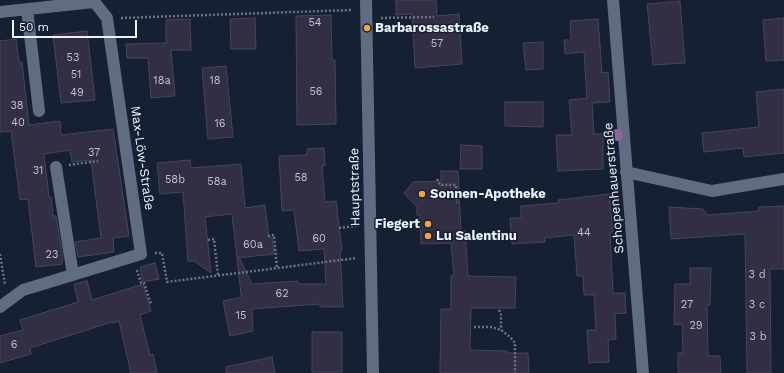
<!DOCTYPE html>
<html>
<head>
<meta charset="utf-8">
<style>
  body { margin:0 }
  #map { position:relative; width:784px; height:373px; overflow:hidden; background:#152032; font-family:"Work Sans",sans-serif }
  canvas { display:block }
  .scale { position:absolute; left:12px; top:20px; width:125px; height:18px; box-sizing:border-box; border:2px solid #edf3fe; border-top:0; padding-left:5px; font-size:12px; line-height:14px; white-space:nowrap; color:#edf3fe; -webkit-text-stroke:3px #152032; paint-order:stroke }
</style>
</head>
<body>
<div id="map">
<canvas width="784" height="373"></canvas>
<div class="scale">50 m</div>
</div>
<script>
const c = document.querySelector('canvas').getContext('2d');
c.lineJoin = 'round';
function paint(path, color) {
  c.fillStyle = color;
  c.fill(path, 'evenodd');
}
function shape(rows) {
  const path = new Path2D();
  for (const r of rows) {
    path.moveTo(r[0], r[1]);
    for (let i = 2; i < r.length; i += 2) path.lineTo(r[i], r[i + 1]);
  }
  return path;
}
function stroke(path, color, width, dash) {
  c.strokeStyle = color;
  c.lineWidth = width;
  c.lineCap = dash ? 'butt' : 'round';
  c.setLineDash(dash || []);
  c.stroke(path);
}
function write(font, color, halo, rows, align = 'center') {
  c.font = font + ' "Work Sans",sans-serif';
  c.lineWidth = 3;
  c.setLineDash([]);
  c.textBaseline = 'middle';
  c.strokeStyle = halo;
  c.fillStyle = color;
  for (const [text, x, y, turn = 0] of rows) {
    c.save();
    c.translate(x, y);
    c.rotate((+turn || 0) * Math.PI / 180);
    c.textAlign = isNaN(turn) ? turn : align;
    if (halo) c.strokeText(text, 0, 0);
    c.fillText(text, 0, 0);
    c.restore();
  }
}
const building = shape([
  [396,0,436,0,437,16,459,14,462,64,415,68,412,14,396,15,396,0],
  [680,1,685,63,653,65,647,4,680,1],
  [331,15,332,60,335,60,336,124,297,125,296,16,331,15],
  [255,18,256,49,231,49,230,19,255,18],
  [784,18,784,60,766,61,763,20,784,18],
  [190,19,191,50,171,50,175,96,151,98,148,58,127,58,126,44,166,43,166,20,190,19],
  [598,19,602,73,608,72,610,102,592,103,594,134,603,134,603,169,558,171,556,135,572,135,569,100,587,98,584,52,565,54,564,40,571,40,570,21,598,19],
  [87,31,95,100,61,103,53,35,87,31],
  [16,39,19,62,22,62,29,125,60,121,61,135,113,129,129,236,113,238,114,252,78,257,75,242,101,238,91,160,72,162,70,150,44,154,49,197,51,197,53,216,56,216,63,258,62,264,36,267,28,199,20,200,11,131,0,132,0,41,16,39],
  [543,42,543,69,526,70,523,43,543,42],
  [226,66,233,137,208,139,202,68,226,66],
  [784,89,784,153,744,157,743,148,704,152,702,133,759,127,756,92,784,89],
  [505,102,543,102,543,127,505,126,505,102],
  [461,145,482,146,482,169,460,169,461,145],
  [324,148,325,166,322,166,325,202,336,201,342,250,340,250,343,307,320,307,320,304,252,309,253,331,230,336,223,301,243,297,241,295,237,258,239,257,252,284,298,281,298,284,326,284,324,249,299,251,294,210,282,211,279,156,307,155,307,149,324,148],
  [190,160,191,168,241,164,245,208,265,205,269,237,272,237,274,254,237,258,232,214,205,217,211,273,194,261,188,261,183,192,160,194,157,163,190,160],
  [441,171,458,171,461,231,465,231,468,276,516,277,515,308,471,308,470,350,507,351,507,353,528,353,529,373,440,373,441,309,451,309,451,276,454,276,451,243,421,244,420,215,417,215,417,207,404,193,413,182,441,181,441,171],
  [609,194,613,232,610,232,613,293,625,293,626,313,615,314,616,339,608,340,609,362,589,363,587,330,596,330,594,295,584,295,583,276,577,276,574,235,544,238,545,242,512,244,510,218,521,218,521,206,558,203,558,200,609,194],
  [784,206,784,269,770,269,771,373,747,373,745,234,671,239,669,207,703,209,707,215,759,211,759,207,784,206],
  [155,263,159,279,143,282,140,267,155,263],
  [690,268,711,268,710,305,707,305,708,356,720,356,721,373,678,373,678,353,683,353,682,324,674,325,675,284,690,284,690,268],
  [87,281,92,300,143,284,151,311,140,315,150,355,153,354,157,373,131,373,119,321,113,323,112,322,30,348,31,354,0,363,0,336,23,330,20,320,78,302,74,284,87,281],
  [312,332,342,332,342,372,312,372,312,332],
  [272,357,275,373,226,373,226,367,272,357]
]);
paint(building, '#322e44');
stroke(building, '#49455c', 1);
stroke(shape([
  [121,18,352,10],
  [381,18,434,17],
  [69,165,98,161],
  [437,179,440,185,456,185,457,203],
  [339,228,356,226],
  [268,236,274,235,277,269],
  [208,240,214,239,218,275],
  [155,253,162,253,167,282,357,258],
  [0,254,5,285],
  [137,270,141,283,144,283,151,304],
  [499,310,501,315,501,330],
  [474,327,491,327,501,330,511,338,515,343,515,373]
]), '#6b7483', 2.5, [2, 2]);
stroke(shape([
  [613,0,643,373],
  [27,9,39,111],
  [0,12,94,2],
  [56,167,73,275],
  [626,172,712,191,784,179],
  [0,307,23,290,141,254,107,18,93,0]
]), '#5f6c82', 12);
stroke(shape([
  [366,0,373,373]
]), '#5f6c82', 12);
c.fillStyle = '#90659e';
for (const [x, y] of [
  [617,135]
]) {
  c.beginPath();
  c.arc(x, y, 6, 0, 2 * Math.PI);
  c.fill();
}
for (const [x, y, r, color] of [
  [367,28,4,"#f7a149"],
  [422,194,4,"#f7a149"],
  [428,224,4,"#f7a149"],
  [428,236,4,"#f7a149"]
]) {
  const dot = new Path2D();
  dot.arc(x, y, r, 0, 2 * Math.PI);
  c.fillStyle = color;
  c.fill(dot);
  stroke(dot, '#152032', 1.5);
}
write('11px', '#bec2d0', null, [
  ["54",315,23],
  ["57",437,44],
  ["53",73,58],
  ["51",76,75],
  ["18a",162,81],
  ["18",215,81],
  ["56",316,92],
  ["49",77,93],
  ["38",17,106],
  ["40",18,123],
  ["16",220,124],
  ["37",94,153],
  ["31",38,171],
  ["58",301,178],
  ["58b",175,180],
  ["58a",217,182],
  ["44",584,233],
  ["60",319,239],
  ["60a",253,245],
  ["23",52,255],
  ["3 d",757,275],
  ["62",282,294],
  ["27",687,305],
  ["3 c",757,305],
  ["15",241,316],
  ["29",696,326],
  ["3 b",758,337],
  ["6",14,345]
]);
write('bold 13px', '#edf3fe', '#152032', [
  ["Barbarossastraße",375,28],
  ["Sonnen-Apotheke",430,194],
  ["Fiegert",420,224,"right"],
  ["Lu Salentinu",436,236]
], 'left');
write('13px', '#edf3fe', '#152032', [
  ["Max-Löw-Straße",142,158,82],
  ["Hauptstraße",355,187,-91],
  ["Schopenhauerstraße",614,188,-95]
]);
</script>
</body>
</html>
